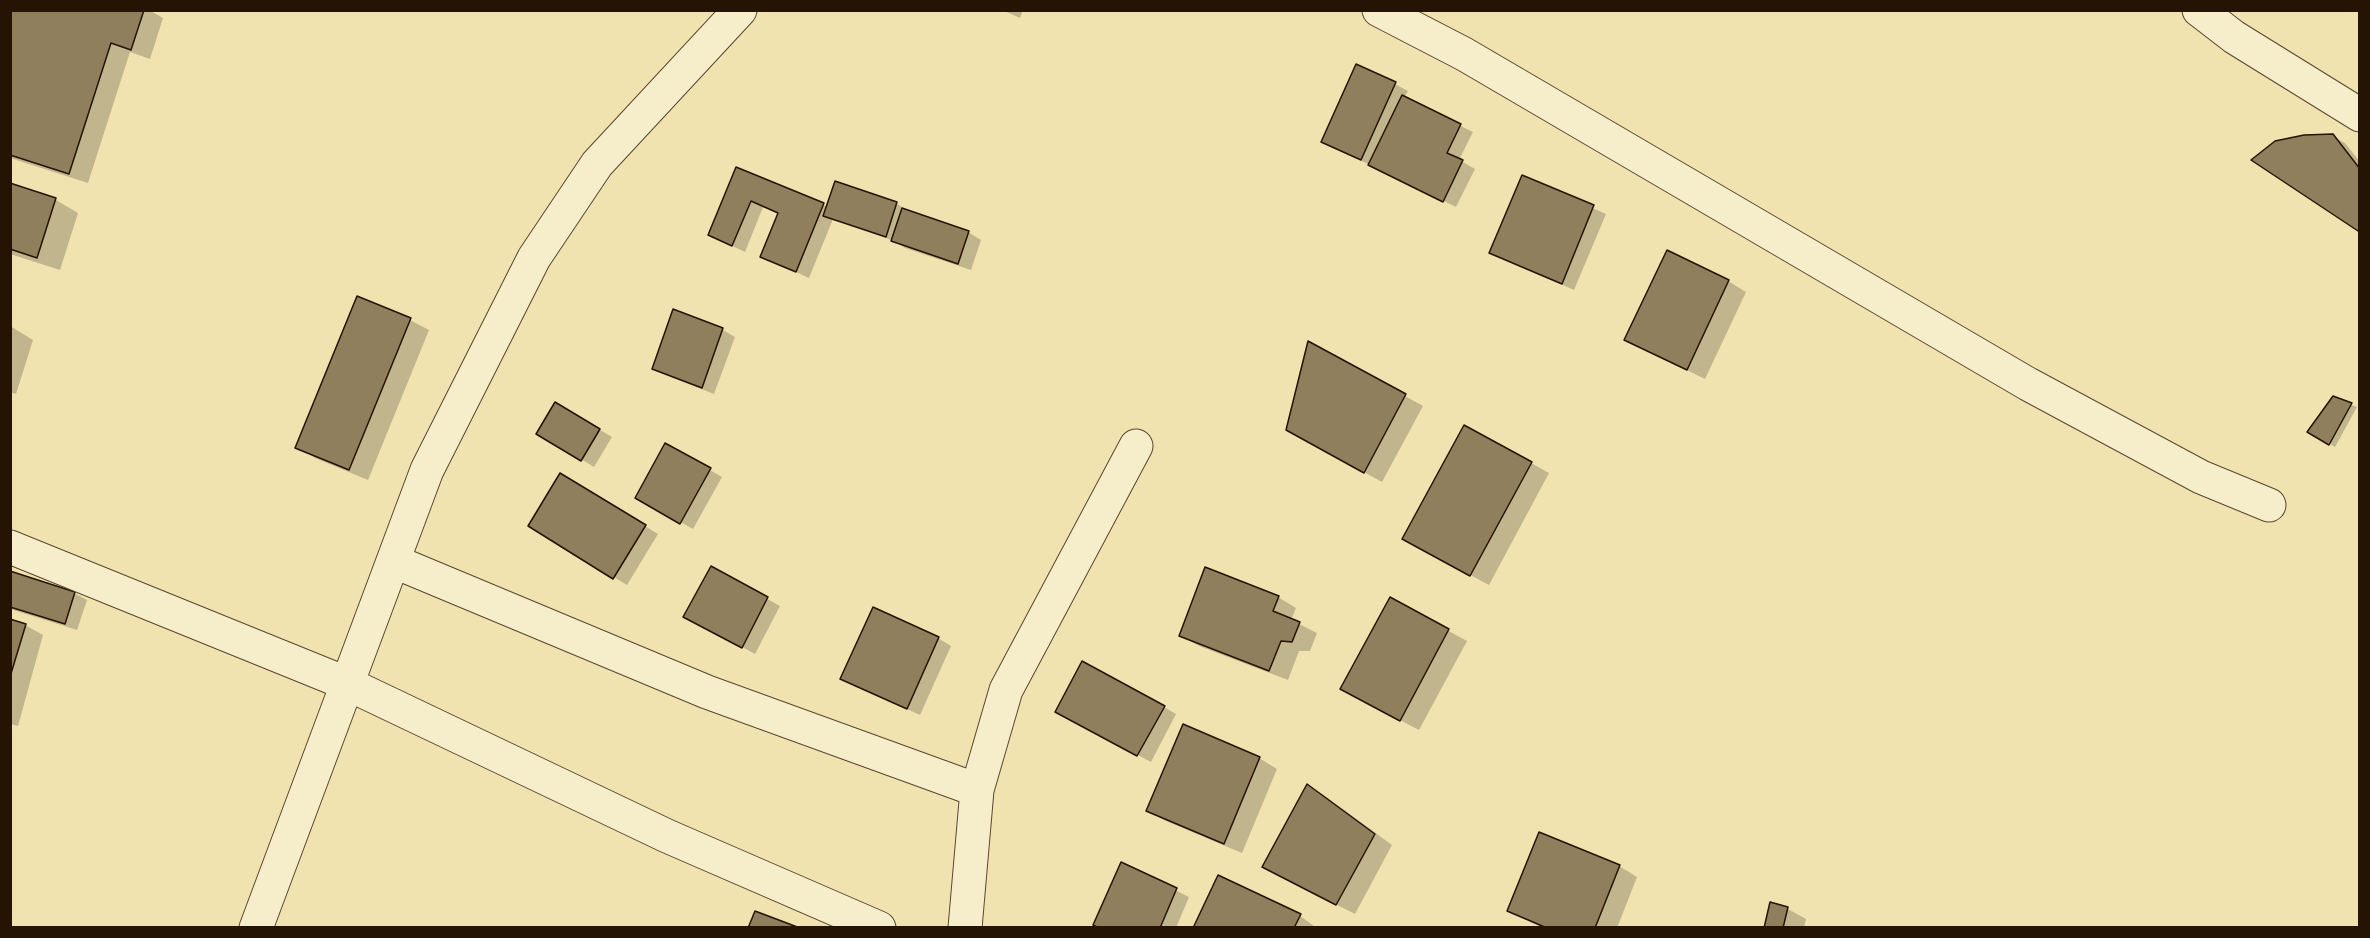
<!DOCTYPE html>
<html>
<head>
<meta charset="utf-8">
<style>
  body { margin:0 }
  #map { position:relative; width:2370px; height:938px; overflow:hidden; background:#f1e3af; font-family:"IM FELL DW Pica",serif }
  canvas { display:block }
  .frame { position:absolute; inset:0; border:12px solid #251304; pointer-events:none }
</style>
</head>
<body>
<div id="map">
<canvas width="2370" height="938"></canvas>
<div class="frame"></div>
</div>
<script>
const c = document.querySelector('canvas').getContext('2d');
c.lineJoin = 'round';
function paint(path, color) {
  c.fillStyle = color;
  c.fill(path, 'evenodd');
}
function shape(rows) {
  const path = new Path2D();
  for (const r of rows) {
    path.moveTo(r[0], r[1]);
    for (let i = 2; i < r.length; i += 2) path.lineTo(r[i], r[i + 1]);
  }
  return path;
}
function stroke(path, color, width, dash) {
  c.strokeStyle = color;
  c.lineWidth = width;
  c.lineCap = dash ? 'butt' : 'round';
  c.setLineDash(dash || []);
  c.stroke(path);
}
paint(shape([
  [10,10,149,10,163,18,150,59,130,52,88,183,10,158],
  [1002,10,1023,10,1020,18],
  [1395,84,1408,91,1404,98,1473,132,1459,160,1475,169,1456,207,1335,148],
  [2332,136,2345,143,2360,162,2360,231,2253,159],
  [737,168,828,207,836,183,897,204,909,211,968,232,981,240,971,270,905,248,894,241,833,219,809,278,762,256,779,214,763,207,745,252,709,235],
  [1522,177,1606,214,1574,290,1491,253],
  [10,185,56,200,78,213,60,270,10,254],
  [1728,281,1746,292,1705,379,1626,340],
  [358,298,410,320,429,330,368,480,315,458,297,447],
  [674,311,723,330,735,337,714,394,666,375,653,368],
  [10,326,33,340,16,394,10,392],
  [1309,343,1423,406,1382,482,1306,440],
  [2334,398,2357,407,2335,447,2309,432],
  [556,404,612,437,594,467,538,433],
  [666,445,722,477,693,529,637,498],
  [1531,463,1549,473,1489,585,1422,549],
  [573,482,658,534,627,585,530,526],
  [711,568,780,606,755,654,698,623],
  [10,573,74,593,87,600,77,630,10,609],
  [1278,597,1296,608,1291,620,1317,633,1310,651,1299,651,1288,680,1199,646,1180,635],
  [1390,599,1467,641,1419,730,1360,699],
  [10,621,25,625,43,635,18,726,10,724],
  [938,638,951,646,920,715,842,679],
  [1164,707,1176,714,1151,762,1069,718],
  [1259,758,1277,769,1242,853,1166,821,1148,810],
  [1308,786,1325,796,1392,845,1355,914,1282,877],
  [1122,864,1189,897,1176,928,1101,928],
  [1619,866,1637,877,1617,928,1543,928,1509,911],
  [1771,904,1788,909,1806,919,1804,928,1766,928],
  [1300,916,1317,928,1194,928]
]), '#0003');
const building = shape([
  [10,10,144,10,131,50,111,43,69,174,10,155,10,10],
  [1356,64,1396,82,1361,160,1321,142,1356,64],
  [1402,95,1461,124,1447,153,1463,160,1443,202,1368,165,1402,95],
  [2333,134,2360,169,2360,228,2358,231,2251,160,2275,141,2304,135,2333,134],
  [736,167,824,203,796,272,760,257,778,213,751,201,732,246,708,235,736,167],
  [1522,175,1594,205,1562,284,1489,253,1522,175],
  [835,181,897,202,886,237,823,216,835,181],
  [10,183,56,198,37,258,10,249,10,183],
  [902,208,969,231,958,264,891,241,902,208],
  [1667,250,1729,280,1687,370,1624,340,1667,250],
  [357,296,411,318,349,470,295,448,357,296],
  [673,309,723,328,702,388,652,369,673,309],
  [1308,341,1406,394,1364,473,1286,430,1308,341],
  [2333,396,2352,403,2329,445,2307,432,2333,396],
  [555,402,600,429,581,461,536,434,555,402],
  [1464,425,1532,462,1470,576,1402,539,1464,425],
  [665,443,711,468,680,524,635,498,665,443],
  [560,473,646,525,613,579,528,526,560,473],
  [711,566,768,597,742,648,683,617,711,566],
  [1205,567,1279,596,1273,611,1300,622,1292,642,1281,641,1269,671,1179,636,1205,567],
  [10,571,75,592,65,624,10,607,10,571],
  [1390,597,1449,629,1400,721,1340,689,1390,597],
  [873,607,939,637,907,709,840,679,873,607],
  [10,619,26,624,10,677,10,619],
  [1082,661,1165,706,1137,756,1055,712,1082,661],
  [1183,724,1260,757,1224,844,1146,811,1183,724],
  [1307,784,1375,834,1336,905,1262,867,1307,784],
  [1539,832,1620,865,1595,928,1547,928,1507,911,1539,832],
  [1121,862,1177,888,1160,928,1099,928,1093,925,1121,862],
  [1218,875,1301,914,1294,928,1193,928,1218,875],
  [1770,902,1788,907,1783,928,1764,928,1770,902],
  [755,911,800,928,748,928,755,911]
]);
paint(building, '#8f7f5d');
stroke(building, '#251304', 1.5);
const minor = shape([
  [1379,10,1464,54,2028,384,2201,477,2269,505],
  [2199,10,2234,37,2360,115],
  [10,547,348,684,667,836,879,928],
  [393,561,707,692,977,790],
  [256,928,427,470,534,258,597,164,740,10],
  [965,928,977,790,1006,690,1136,446]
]);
stroke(minor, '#58472f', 35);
stroke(minor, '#f6edcb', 33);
</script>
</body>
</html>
